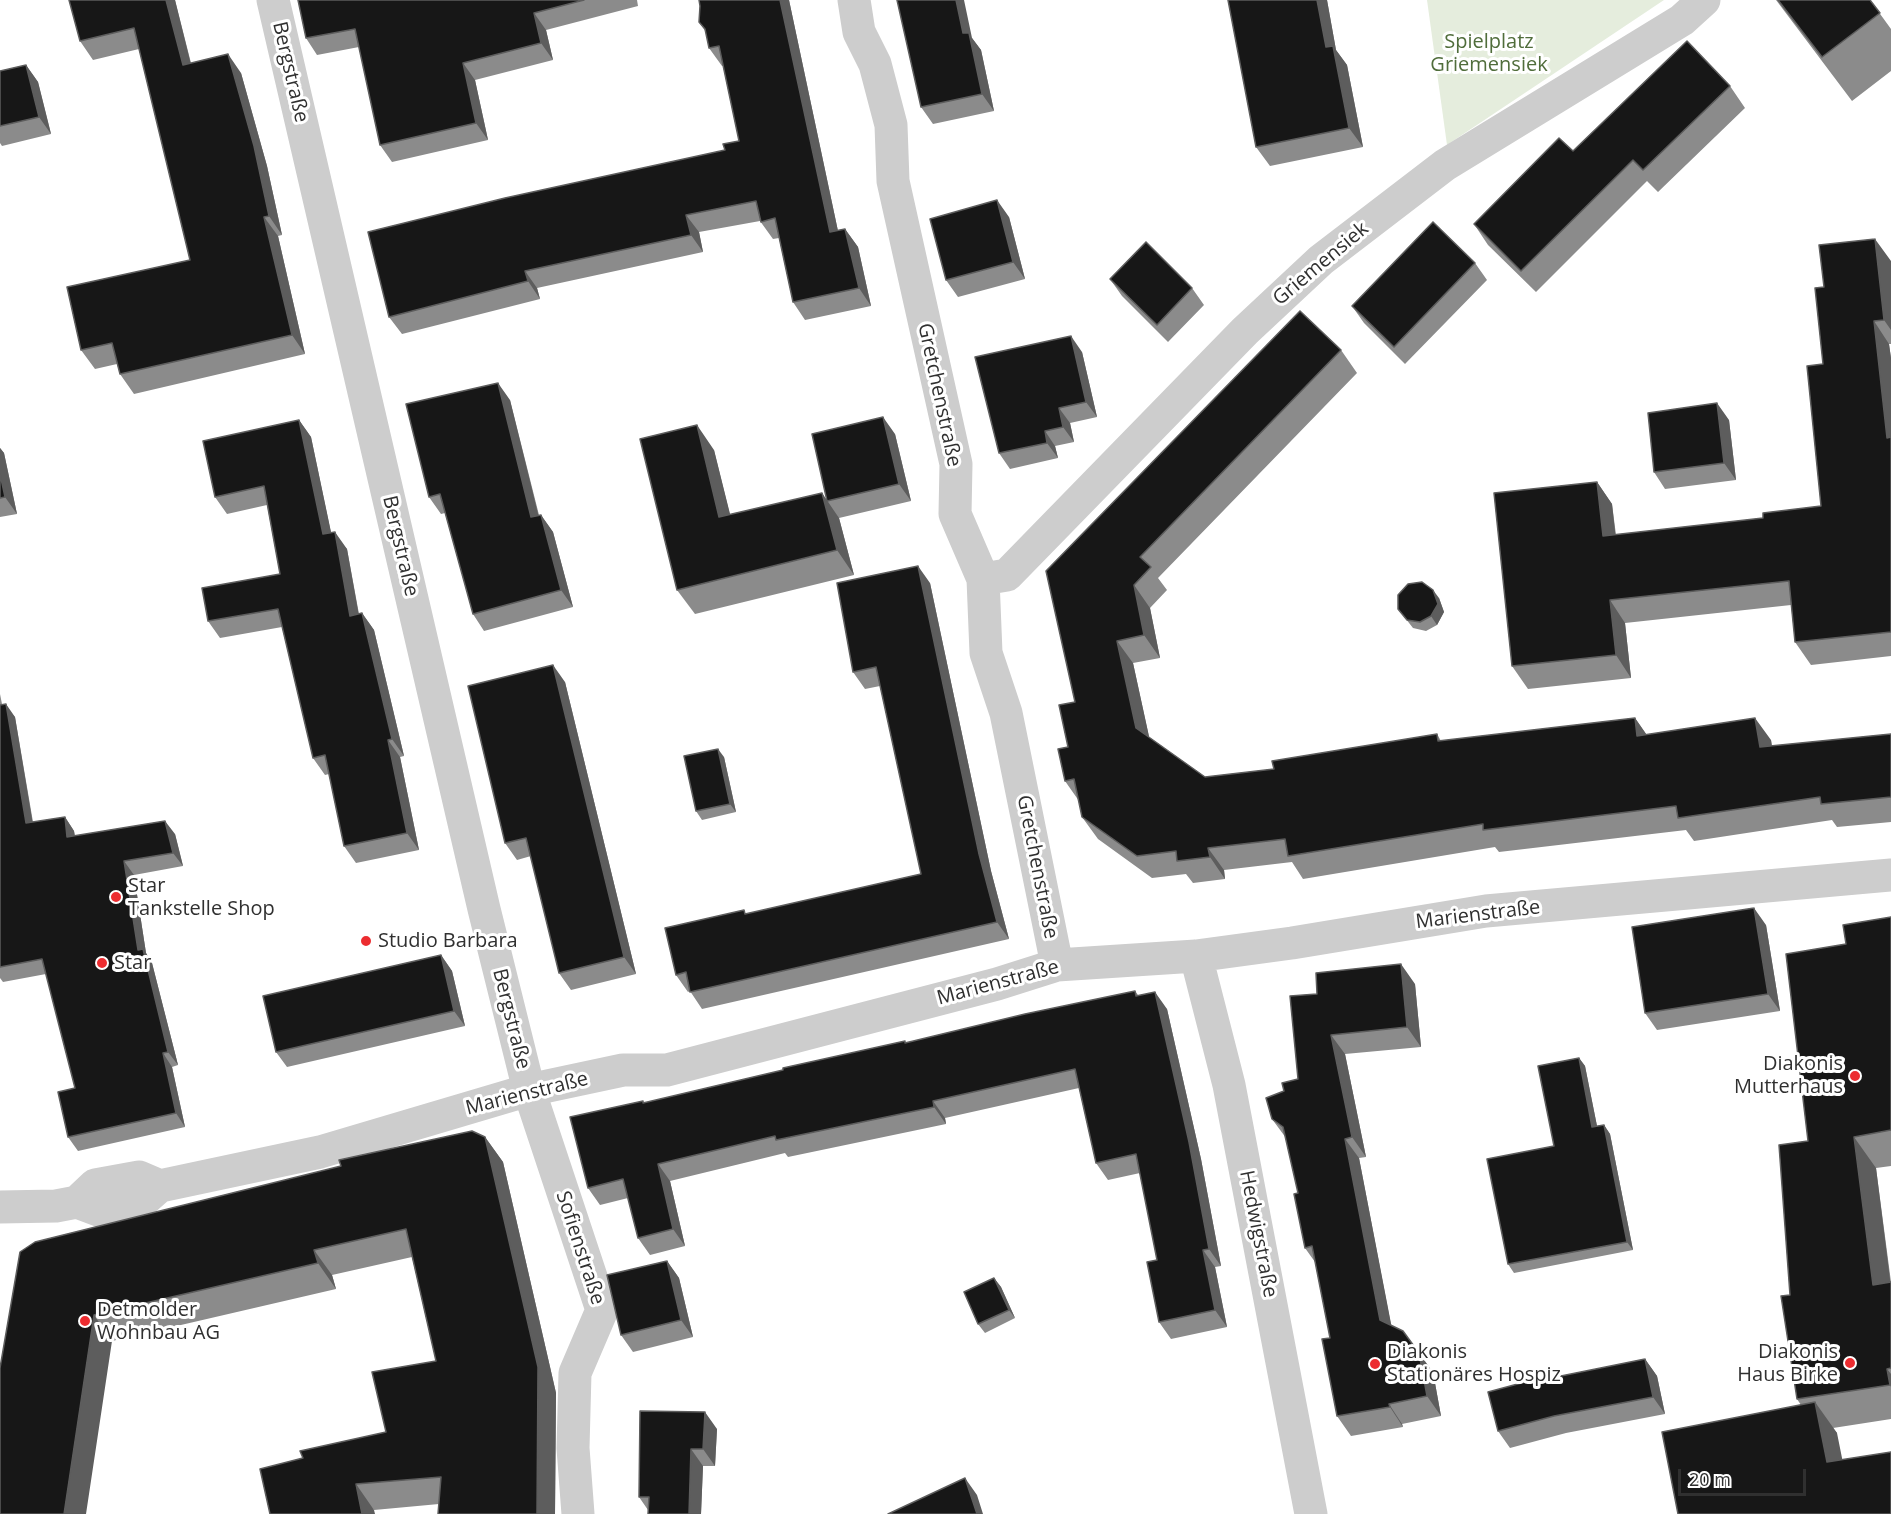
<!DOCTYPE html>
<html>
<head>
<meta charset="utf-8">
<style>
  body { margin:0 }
  #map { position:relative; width:1891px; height:1514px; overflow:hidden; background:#fff; font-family:"Open Sans",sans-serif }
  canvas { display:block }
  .scale { position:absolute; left:1678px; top:1469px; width:128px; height:27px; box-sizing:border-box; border:3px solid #303030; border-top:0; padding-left:8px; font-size:18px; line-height:21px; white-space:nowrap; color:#303030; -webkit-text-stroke:4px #fff; paint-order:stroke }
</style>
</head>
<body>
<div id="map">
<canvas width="1891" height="1514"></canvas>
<div class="scale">20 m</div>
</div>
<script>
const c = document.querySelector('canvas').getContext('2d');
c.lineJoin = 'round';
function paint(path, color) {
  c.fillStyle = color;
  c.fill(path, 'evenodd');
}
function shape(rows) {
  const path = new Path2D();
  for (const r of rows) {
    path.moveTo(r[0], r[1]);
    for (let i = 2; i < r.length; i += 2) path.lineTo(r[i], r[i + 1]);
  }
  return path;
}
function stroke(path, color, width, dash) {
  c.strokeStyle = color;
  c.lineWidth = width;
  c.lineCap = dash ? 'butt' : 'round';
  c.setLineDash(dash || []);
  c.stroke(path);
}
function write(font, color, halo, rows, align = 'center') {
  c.font = font + ' "Open Sans",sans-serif';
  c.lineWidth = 6;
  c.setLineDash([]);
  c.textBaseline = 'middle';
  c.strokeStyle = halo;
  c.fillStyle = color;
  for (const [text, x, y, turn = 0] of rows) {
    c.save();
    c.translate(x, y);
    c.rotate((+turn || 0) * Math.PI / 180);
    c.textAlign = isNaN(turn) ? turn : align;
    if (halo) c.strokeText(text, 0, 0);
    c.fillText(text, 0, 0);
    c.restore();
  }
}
paint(shape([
  [1427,0,1664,0,1447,145]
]), '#e5eddd');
stroke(shape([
  [273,0,484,909,529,1090,602,1310,575,1373,573,1448,578,1514],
  [854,0,859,32,875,64,891,125,893,181,956,464,955,514,983,579,986,653,1006,713,1057,965],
  [983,579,1007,575,1245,331,1321,260,1445,165,1682,20,1704,0],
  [1196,956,1229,1085,1311,1514],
  [77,1202,101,1211,143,1201,160,1186,320,1152,529,1090,623,1070,667,1070,997,984,1057,965,1196,956,1292,943,1486,911,1891,875],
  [0,1207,56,1206,77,1202,95,1185,139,1177,160,1186]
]), '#cdcdcd', 33);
paint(shape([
  [175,0,191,63,241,73,267,166,282,235,278,236,305,354,134,394,120,374,117,364,95,369,81,350,190,260,139,49,93,60,80,41],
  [298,0,637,0,638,6,546,30,553,60,475,80,488,140,392,162,380,145,359,47,317,55,306,38],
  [699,0,789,0,838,231,845,229,858,247,871,306,805,320,793,302,779,238,773,239,760,221,699,232,703,252,537,288,540,299,402,334,389,317,725,150,739,141,723,66,722,66,709,48,706,32,699,22,700,6],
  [1228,0,1327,0,1336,50,1347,65,1363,147,1270,166,1256,147],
  [1776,0,1870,0,1891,29,1891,71,1852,101],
  [972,38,981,50,994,111,933,124,921,107],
  [26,65,38,82,51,134,2,146,0,143,0,71],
  [1730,86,1745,108,1658,192,1647,181,1536,292,1488,245,1474,224,1573,151],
  [1009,217,1025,279,958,297,946,280],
  [1891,261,1891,344,1889,344,1891,358,1891,656,1811,665,1795,642,1791,605,1625,623,1631,678,1528,689,1512,666,1597,482,1612,504,1616,535,1763,518,1821,506,1824,287],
  [1475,263,1487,280,1405,364,1364,323,1352,306],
  [1110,279,1192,288,1204,305,1168,342,1122,296],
  [1341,350,1357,373,1158,578,1167,590,1150,608,1160,658,1133,663,1149,737,1205,777,1274,769,1437,734,1441,741,1635,718,1646,734,1771,740,1772,746,1891,734,1891,822,1837,827,1832,820,1694,841,1686,830,1499,852,1495,847,1303,879,1292,862,1224,870,1225,879,1193,883,1186,874,1152,878,1098,839,1082,817,1079,801,1065,781,1068,747,1075,702,1046,571],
  [1082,352,1097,417,1070,423,1074,442,1055,446,1058,458,1010,469,999,453],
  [510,400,539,515,541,515,553,532,573,607,484,631,473,614,445,513,441,514,429,497],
  [299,420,311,437,331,533,347,549,359,614,362,613,374,630,404,756,400,757,419,850,356,863,344,846,329,774,325,775,313,758,282,627,220,638,208,621,280,574,267,505,227,514,215,497],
  [1729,420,1736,480,1665,489,1654,472],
  [895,434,911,501,839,518,854,575,695,614,677,590,714,450,730,515,822,493,827,501],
  [0,448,4,453,17,514,0,517],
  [930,583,991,871,1009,939,702,1009,690,991,688,992,676,975,747,914,921,874,880,686,865,689,853,672],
  [1439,598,1444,612,1437,625,1426,631,1413,628,1398,609],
  [565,682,636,974,571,990,559,973,531,856,517,860,505,843],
  [0,694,2,704,15,717,33,822,65,817,74,831,75,836,175,834,183,866,134,875,146,953,152,963,178,1065,172,1067,185,1127,78,1151,68,1137,75,1088,46,974,3,982,0,978],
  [724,757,736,812,702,820,696,811],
  [1891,917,1891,1166,1876,1168,1891,1282,1891,1419,1833,1428,1837,1433,1678,1514,1801,1405,1797,1399,1790,1295,1808,1141,1846,944],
  [1766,925,1780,1011,1657,1030,1645,1013],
  [441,955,452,971,465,1026,287,1067,276,1052],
  [1415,984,1421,1047,1345,1054,1366,1157,1359,1158,1391,1325,1433,1372,1441,1416,1402,1424,1403,1427,1351,1436,1337,1416,1330,1338,1315,1262,1305,1248,1298,1193,1286,1138,1272,1119,1284,1091,1298,1079,1317,994],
  [1135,991,1138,995,1167,1009,1201,1159,1221,1266,1215,1267,1227,1327,1171,1339,1159,1322,1157,1260,1140,1173,1108,1180,1096,1163,1079,1088,945,1118,946,1124,788,1157,785,1153,670,1181,685,1246,650,1255,638,1238,628,1198,600,1205,588,1188,643,1101,644,1103],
  [1579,1058,1585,1066,1597,1126,1604,1125,1610,1134,1633,1250,1514,1273,1508,1264,1554,1146],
  [485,1137,503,1162,556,1393,555,1514,438,1514,439,1504,374,1510,303,1458,386,1432,436,1361,412,1257,332,1275,336,1289,112,1341,20,1252],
  [667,1261,679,1278,693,1337,633,1352,621,1335],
  [994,1278,1001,1287,1015,1318,985,1333,978,1324],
  [1645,1359,1657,1376,1665,1414,1566,1433,1510,1448,1498,1431,1553,1378],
  [640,1411,717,1429,715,1466,703,1466,701,1514,648,1514,648,1510,639,1497]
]), '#8b8b8b');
paint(shape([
  [166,0,175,0,196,85,183,65],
  [780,0,789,0,842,250,830,232],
  [956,0,964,0,972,38,981,50,994,111,982,94,963,33],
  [1317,0,1327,0,1336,50,1347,65,1363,147,1349,128,1326,47],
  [534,13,546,30,553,60,541,43],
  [228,54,241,73,267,166,282,235,269,216],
  [463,63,475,80,488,140,476,123],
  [26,65,38,82,51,134,39,117],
  [997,200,1009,217,1025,279,1013,262],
  [686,215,699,232,703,252,691,235],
  [264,217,278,236,305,354,292,335],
  [845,229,858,247,871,306,859,288],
  [1875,239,1891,261,1891,330,1884,320],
  [525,271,537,288,540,299,528,281],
  [1874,321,1889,344,1891,358,1891,444,1887,438],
  [1071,336,1082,352,1097,417,1086,402],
  [498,383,510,400,543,534,531,517],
  [1717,403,1729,420,1736,480,1724,463],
  [1059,408,1070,423,1074,442,1063,427],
  [883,417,895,434,911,501,899,484],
  [299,420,311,437,335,551,323,534],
  [697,425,714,450,737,542,719,517],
  [1045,431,1055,446,1058,458,1047,443],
  [0,448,4,453,17,514,5,497,0,474],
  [1597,482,1612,504,1618,558,1603,536],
  [822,493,839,518,854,575,837,550],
  [541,515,553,532,573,607,561,590],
  [335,532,347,549,362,633,350,616],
  [918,566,930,583,991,871,1009,939,997,922,979,854],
  [1134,585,1150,608,1160,658,1144,635],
  [1433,590,1439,598,1444,612,1437,625,1431,616],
  [1610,600,1625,623,1631,678,1616,655],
  [362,613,374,630,404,756,392,739],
  [1117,641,1133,663,1152,750,1136,728],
  [553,665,565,682,636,974,624,957],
  [6,704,15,717,35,837,26,823],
  [1635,718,1651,741,1637,736],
  [1755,718,1771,740,1775,770,1760,747],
  [388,740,400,757,419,850,407,833],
  [718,749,724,757,736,812,730,804],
  [65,817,74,831,77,851,67,837],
  [165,821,175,834,183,866,173,853],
  [1208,848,1224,870,1225,879,1210,857],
  [124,861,134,875,146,953,152,963,178,1065,168,1052,138,950],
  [1754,908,1766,925,1780,1011,1768,994],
  [441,955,452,971,465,1026,454,1011],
  [1401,964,1415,984,1421,1047,1407,1027],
  [1155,992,1167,1009,1201,1159,1221,1266,1209,1249],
  [1331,1035,1345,1054,1366,1157,1352,1137],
  [163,1053,172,1067,185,1127,176,1113],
  [1579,1058,1585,1066,1599,1136,1592,1127],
  [933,1101,945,1118,946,1124,934,1107],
  [1604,1125,1610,1134,1633,1250,1627,1242],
  [485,1137,503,1162,556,1393,555,1514,537,1514],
  [1854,1137,1876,1168,1891,1287,1873,1285],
  [1345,1139,1359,1158,1394,1339,1380,1320],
  [658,1164,670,1181,685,1246,673,1229],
  [314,1250,332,1275,336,1289,318,1263],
  [1203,1250,1215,1267,1227,1327,1215,1310],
  [667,1261,679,1278,693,1337,681,1320],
  [994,1278,1001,1287,1015,1318,1009,1310],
  [94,1315,112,1341,86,1514,64,1514],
  [1419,1353,1433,1372,1441,1416,1427,1396],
  [1645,1359,1657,1376,1665,1414,1653,1397],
  [1887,1369,1891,1374,1891,1387,1890,1385],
  [1815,1402,1837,1433,1849,1493,1827,1462],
  [1389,1404,1402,1424,1403,1427,1390,1407],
  [705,1412,717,1429,715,1466,703,1449],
  [691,1449,703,1466,701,1514,689,1514],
  [965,1478,977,1495,983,1514,977,1514],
  [356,1484,374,1510,375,1514,362,1514]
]), '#5d5d5d');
const building = shape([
  [69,0,166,0,183,65,228,54,254,146,269,216,264,217,292,335,120,374,112,343,81,350,67,287,190,260,134,28,80,41,69,0],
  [298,0,584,0,534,13,541,43,463,63,476,123,380,145,355,29,306,38,298,0],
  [699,0,780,0,830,232,845,229,859,288,793,302,775,218,761,222,756,201,686,215,691,235,525,271,528,281,389,317,368,232,505,198,725,150,723,144,739,141,719,46,709,48,705,29,699,22,700,6,699,0],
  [897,0,956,0,963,33,969,33,982,94,921,107,897,0],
  [1228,0,1317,0,1326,47,1333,46,1349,128,1256,147,1228,0],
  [1778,0,1870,0,1880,13,1822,57,1778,0],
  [1687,41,1730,86,1643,170,1633,160,1521,271,1474,224,1559,138,1573,151,1687,41],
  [26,65,39,117,0,126,0,71,26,65],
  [997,200,1013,262,946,280,930,219,997,200],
  [1433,222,1475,263,1394,347,1352,306,1433,222],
  [1875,239,1884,320,1874,321,1887,438,1891,437,1891,632,1795,642,1789,581,1610,600,1616,655,1512,666,1494,493,1597,482,1603,536,1763,518,1763,513,1821,506,1807,366,1823,364,1815,288,1824,287,1819,245,1875,239],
  [1146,242,1192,288,1157,325,1110,279,1146,242],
  [1300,311,1341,350,1140,557,1151,567,1134,585,1144,635,1117,641,1136,728,1205,777,1274,769,1272,761,1437,734,1438,741,1635,718,1637,736,1755,718,1760,747,1891,734,1891,797,1821,804,1820,797,1678,818,1676,806,1483,830,1483,824,1288,856,1285,839,1208,848,1210,857,1177,861,1176,851,1137,856,1082,817,1074,779,1065,781,1058,749,1068,747,1059,705,1075,702,1046,571,1300,311],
  [1071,336,1086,402,1059,408,1063,427,1045,431,1047,443,999,453,975,357,1071,336],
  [498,383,531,517,541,515,561,590,473,614,440,494,429,497,406,404,498,383],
  [1717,403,1724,463,1654,472,1648,413,1717,403],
  [883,417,899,484,827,501,812,434,883,417],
  [299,420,323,534,335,532,350,616,362,613,392,739,388,740,407,833,344,846,325,755,313,758,278,609,208,621,202,588,280,574,264,486,215,497,203,441,299,420],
  [697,425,719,517,822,493,837,550,677,590,640,439,697,425],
  [0,474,5,497,0,498,0,474],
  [918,566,979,854,997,922,690,992,686,972,676,975,665,928,744,910,745,914,921,874,876,667,853,672,837,583,918,566],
  [1422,582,1433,590,1438,604,1431,616,1420,622,1407,620,1398,609,1398,595,1408,584,1422,582],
  [553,665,624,957,559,973,526,838,505,843,468,686,553,665],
  [6,704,26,823,65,817,67,837,165,821,173,853,124,861,138,950,143,949,168,1052,163,1053,176,1113,68,1137,58,1092,75,1088,42,959,0,967,0,705,6,704],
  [718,749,730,804,696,811,684,756,718,749],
  [1754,908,1768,994,1645,1013,1632,927,1754,908],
  [1891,917,1891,1130,1854,1137,1873,1285,1891,1282,1891,1368,1887,1369,1890,1385,1797,1399,1781,1296,1790,1295,1779,1145,1808,1141,1786,954,1846,944,1843,925,1891,917],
  [441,955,454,1011,276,1052,263,996,441,955],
  [1401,964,1407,1027,1331,1035,1352,1137,1345,1139,1380,1320,1403,1331,1419,1353,1427,1396,1389,1404,1390,1407,1337,1416,1322,1339,1330,1338,1312,1246,1305,1248,1294,1194,1298,1193,1283,1127,1272,1119,1266,1098,1284,1091,1282,1083,1298,1079,1290,996,1317,994,1316,973,1401,964],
  [1135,991,1136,996,1155,992,1189,1142,1209,1249,1203,1250,1215,1310,1159,1322,1147,1262,1157,1260,1136,1154,1096,1163,1075,1069,933,1101,934,1107,776,1140,775,1136,658,1164,673,1229,638,1238,623,1179,588,1188,570,1117,643,1101,643,1103,783,1070,783,1068,905,1041,905,1043,1025,1014,1135,991],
  [1579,1058,1592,1127,1604,1125,1627,1242,1508,1264,1487,1159,1554,1146,1538,1066,1579,1058],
  [472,1131,485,1137,538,1367,537,1514,438,1514,441,1477,356,1484,362,1514,270,1514,260,1469,303,1458,300,1451,386,1432,372,1372,436,1361,406,1229,314,1250,318,1263,94,1315,64,1514,0,1514,0,1368,20,1252,35,1242,341,1166,339,1160,472,1131],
  [667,1261,681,1320,621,1335,607,1275,667,1261],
  [994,1278,1009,1310,978,1324,964,1292,994,1278],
  [1645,1359,1653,1397,1554,1416,1498,1431,1488,1392,1551,1375,1551,1378,1645,1359],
  [1815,1402,1827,1462,1891,1452,1891,1514,1678,1514,1662,1432,1815,1402],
  [640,1411,705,1412,703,1449,691,1449,689,1514,648,1514,649,1497,639,1497,640,1411],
  [965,1478,977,1514,888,1514,965,1478]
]);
paint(building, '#171717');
stroke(building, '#5d5d5d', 1.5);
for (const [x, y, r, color] of [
  [116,897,6,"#ec2c30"],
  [366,941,6,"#ec2c30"],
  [102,963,6,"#ec2c30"],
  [1855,1076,6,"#ec2c30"],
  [85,1321,6,"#ec2c30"],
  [1850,1363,6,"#ec2c30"],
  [1375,1364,6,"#ec2c30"]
]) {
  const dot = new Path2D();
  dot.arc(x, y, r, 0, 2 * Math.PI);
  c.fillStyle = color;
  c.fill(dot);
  stroke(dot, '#fff', 2);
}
write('20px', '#506d3b', '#fff', [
  ["Spielplatz",1489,42],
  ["Griemensiek",1489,65]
]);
write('20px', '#303030', '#fff', [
  ["Bergstraße",290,72,77],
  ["Griemensiek",1321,264,-40],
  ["Gretchenstraße",939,395,78],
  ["Bergstraße",400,546,77],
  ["Gretchenstraße",1037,867,79],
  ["Marienstraße",1478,915,-7],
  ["Marienstraße",998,983,-15],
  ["Bergstraße",511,1019,76],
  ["Marienstraße",527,1094,-14],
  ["Hedwigstraße",1258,1234,79],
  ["Sofienstraße",580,1248,72]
]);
write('20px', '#303030', '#fff', [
  ["Star",128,886],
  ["Tankstelle Shop",128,909],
  ["Studio Barbara",378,941],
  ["Star",114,963],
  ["Diakonis",1843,1064,"right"],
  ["Mutterhaus",1843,1087,"right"],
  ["Detmolder",97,1310],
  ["Wohnbau AG",97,1333],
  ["Diakonis",1387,1352],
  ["Stationäres Hospiz",1387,1375],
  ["Diakonis",1838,1352,"right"],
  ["Haus Birke",1838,1375,"right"]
], 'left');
</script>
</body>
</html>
